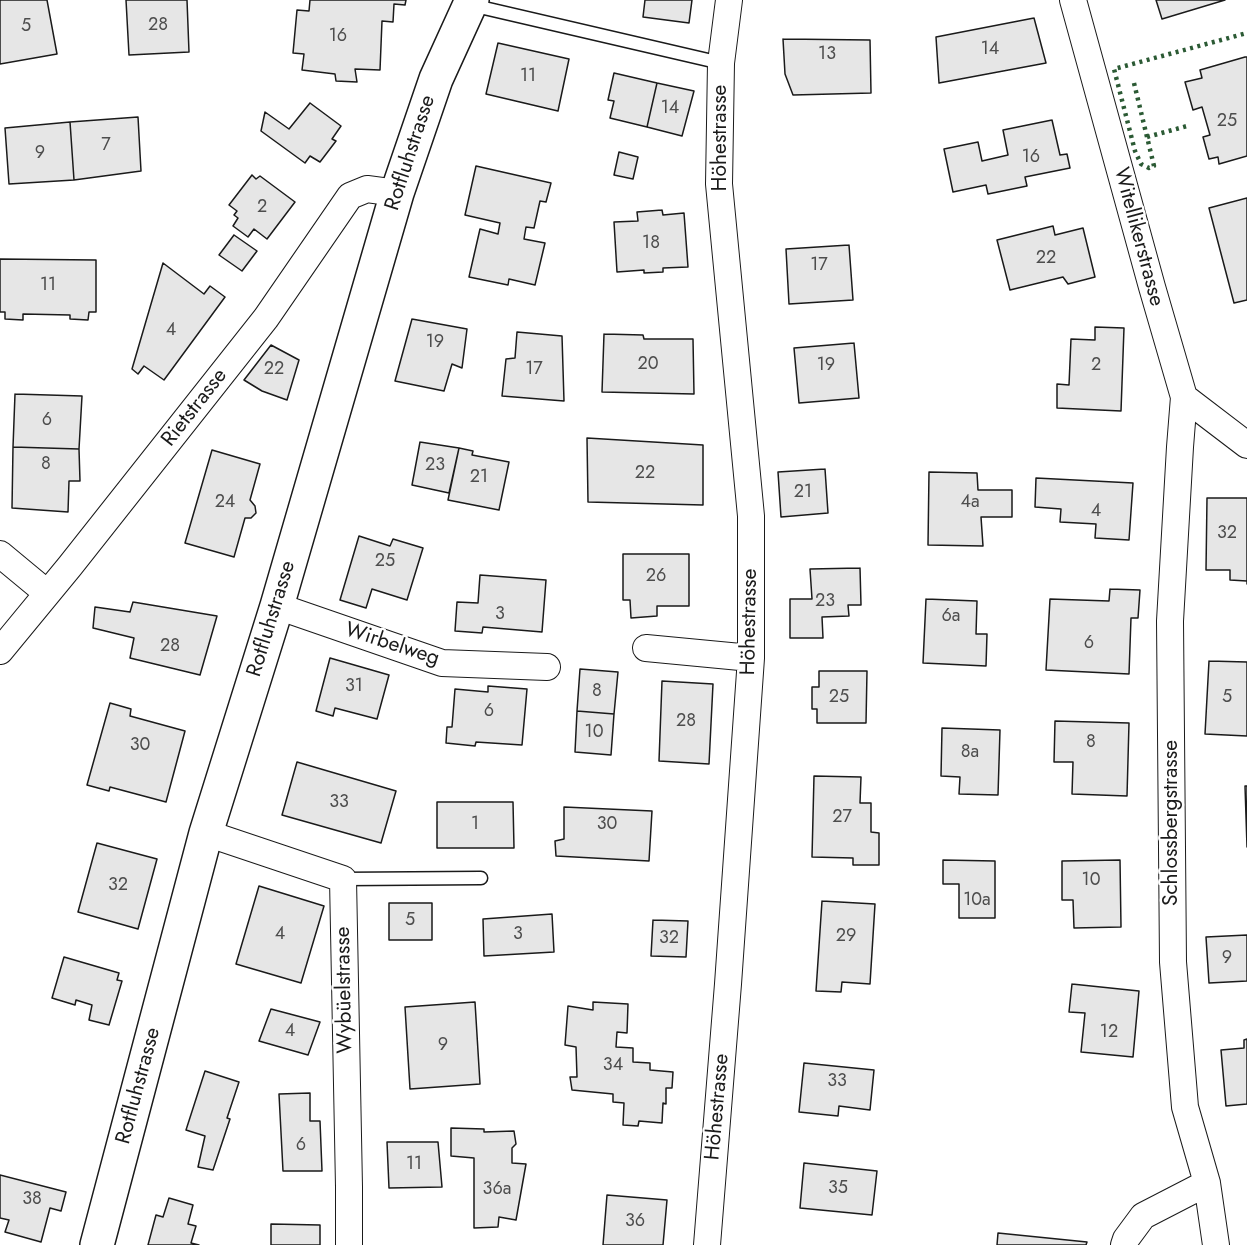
<!DOCTYPE html>
<html>
<head>
<meta charset="utf-8">
<style>
  body { margin:0 }
  canvas { display:block; background:#fff }
</style>
</head>
<body>
<canvas width="1247" height="1245"></canvas>
<script>
const c = document.querySelector('canvas').getContext('2d');
c.lineJoin = 'round';
function paint(path, color) {
  c.fillStyle = color;
  c.fill(path, 'evenodd');
}
function shape(rows) {
  const path = new Path2D();
  for (const r of rows) {
    path.moveTo(r[0], r[1]);
    for (let i = 2; i < r.length; i += 2) path.lineTo(r[i], r[i + 1]);
  }
  return path;
}
function stroke(path, color, width, dash) {
  c.strokeStyle = color;
  c.lineWidth = width;
  c.lineCap = dash ? 'butt' : 'round';
  c.setLineDash(dash || []);
  c.stroke(path);
}
function write(font, color, halo, rows, align = 'center') {
  c.font = font + ' Jost,sans-serif';
  c.lineWidth = 4.5;
  c.setLineDash([]);
  c.textBaseline = 'middle';
  c.strokeStyle = halo;
  c.fillStyle = color;
  for (const [text, x, y, turn = 0] of rows) {
    c.save();
    c.translate(x, y);
    c.rotate((+turn || 0) * Math.PI / 180);
    c.textAlign = isNaN(turn) ? turn : align;
    if (halo) c.strokeText(text, 0, 0);
    c.fillText(text, 0, 0);
    c.restore();
  }
}
const building = shape([
  [0,0,47,0,57,54,0,64,0,0],
  [126,0,187,0,189,52,129,55,126,0],
  [310,0,406,0,405,5,394,4,393,22,382,21,380,70,355,69,357,82,336,81,335,74,302,70,304,54,293,53,297,10,309,11,310,0],
  [645,0,692,0,689,23,643,17,645,0],
  [1156,0,1225,0,1162,19,1156,0],
  [1034,18,1046,63,939,83,936,37,1034,18],
  [783,39,870,40,871,93,793,95,785,74,783,39],
  [498,43,569,59,558,111,486,94,498,43],
  [1245,57,1247,57,1247,156,1219,164,1218,157,1209,159,1203,137,1210,135,1202,107,1193,110,1185,82,1202,78,1200,70,1245,57],
  [614,73,657,83,647,127,610,118,614,101,608,100,614,73],
  [657,83,694,91,682,136,647,127,657,83],
  [310,103,341,126,332,139,336,141,320,162,310,156,305,163,261,131,265,112,289,129,310,103],
  [138,117,141,171,74,180,70,122,138,117],
  [1052,120,1060,155,1067,154,1070,168,1025,177,1027,186,988,194,986,185,953,192,944,149,978,142,982,161,1008,155,1003,130,1052,120],
  [70,122,74,180,9,184,5,128,70,122],
  [619,152,638,157,633,179,614,175,619,152],
  [476,166,551,183,546,202,540,201,534,228,526,227,524,239,545,243,535,285,509,279,508,285,469,277,480,229,498,234,500,223,465,215,476,166],
  [252,175,256,179,260,176,295,202,267,239,254,229,248,237,233,226,238,218,234,215,237,211,229,205,252,175],
  [1247,198,1247,300,1234,303,1209,208,1247,198],
  [662,210,663,215,684,213,688,267,663,268,663,272,644,273,644,270,617,272,614,222,638,221,637,212,662,210],
  [1053,226,1055,235,1083,228,1095,277,1068,284,1063,277,1010,290,997,240,1053,226],
  [234,235,257,251,242,271,219,255,234,235],
  [849,245,853,300,789,304,786,249,849,245],
  [0,259,96,260,96,312,89,312,88,320,70,319,70,315,23,314,23,320,5,319,5,312,0,312,0,259],
  [163,263,204,294,210,286,225,297,164,380,144,366,138,374,132,369,163,263],
  [412,319,467,329,462,368,452,364,444,391,395,381,412,319],
  [1095,327,1124,328,1121,411,1057,408,1057,384,1069,385,1071,339,1095,340,1095,327],
  [517,332,562,336,564,401,502,396,506,359,515,358,517,332],
  [604,334,643,335,644,339,693,339,694,394,602,392,604,334],
  [854,343,859,398,799,403,794,348,854,343],
  [271,345,299,360,287,400,262,391,244,380,271,345],
  [15,394,82,396,79,449,13,447,15,394],
  [587,438,703,445,703,505,588,502,587,438],
  [420,442,459,448,449,493,412,485,420,442],
  [13,447,79,449,80,481,69,481,68,512,12,508,13,447],
  [459,448,473,451,472,455,509,462,499,510,448,500,459,448],
  [212,450,260,464,250,500,255,506,256,513,251,518,245,518,234,557,185,543,212,450],
  [825,469,828,513,781,517,778,472,825,469],
  [929,472,977,473,978,490,1012,490,1012,517,981,517,983,546,928,545,929,472],
  [1036,478,1133,483,1129,540,1095,538,1096,524,1060,522,1061,509,1035,507,1036,478],
  [1207,498,1247,498,1247,584,1247,581,1230,580,1230,570,1206,570,1207,498],
  [359,536,390,546,393,539,423,548,407,600,372,589,366,608,340,600,359,536],
  [623,554,689,554,689,606,657,606,657,616,631,618,630,600,623,600,623,554],
  [860,568,861,605,848,605,849,616,822,617,823,638,790,638,790,599,812,599,810,569,860,568],
  [480,575,546,580,542,632,483,627,482,633,455,631,457,602,478,603,480,575],
  [1110,589,1140,590,1138,618,1131,618,1129,674,1046,670,1050,599,1109,601,1110,589],
  [926,599,977,601,976,634,987,634,986,666,923,663,926,599],
  [133,602,217,616,200,675,130,658,134,638,93,628,95,607,130,612,133,602],
  [330,658,389,675,377,719,335,708,333,716,316,711,330,658],
  [1209,661,1247,662,1247,736,1205,734,1209,661],
  [580,669,618,672,614,714,577,711,580,669],
  [819,671,867,671,866,723,817,723,817,709,812,709,812,687,819,687,819,671],
  [662,681,713,684,709,764,659,761,662,681],
  [488,686,527,689,522,745,476,742,475,746,446,743,447,727,452,727,455,689,488,692,488,686],
  [110,703,131,709,130,716,185,731,166,802,110,787,109,791,87,785,110,703],
  [577,711,614,714,611,755,575,752,577,711],
  [1055,721,1129,723,1127,796,1072,794,1073,762,1054,762,1055,721],
  [942,728,1000,730,998,795,959,794,960,777,941,776,942,728],
  [297,762,396,791,381,843,282,815,297,762],
  [814,776,861,777,860,803,871,803,871,832,879,833,879,865,853,865,853,858,812,857,814,776],
  [1245,786,1247,786,1247,847,1245,786],
  [437,802,513,802,514,848,437,848,437,802],
  [564,807,652,811,649,861,556,856,555,841,564,839,564,807],
  [97,843,157,859,138,929,78,912,97,843],
  [943,860,995,861,995,918,959,918,959,884,943,884,943,860],
  [1120,860,1121,927,1074,928,1073,900,1062,900,1062,861,1120,860],
  [259,886,324,906,301,983,236,964,259,886],
  [822,901,875,904,870,984,842,982,841,992,816,991,822,901],
  [389,903,432,903,432,940,389,940,389,903],
  [552,914,554,952,484,956,483,919,552,914],
  [653,920,688,921,686,957,651,956,653,920],
  [1247,935,1247,981,1209,983,1206,937,1247,935],
  [64,957,119,973,117,980,122,981,109,1025,89,1020,92,1005,76,1000,75,1005,52,998,64,957],
  [1072,984,1139,991,1133,1057,1081,1052,1085,1013,1069,1012,1072,984],
  [475,1002,480,1084,410,1089,405,1007,475,1002],
  [593,1002,628,1004,627,1033,617,1032,616,1047,633,1048,633,1062,650,1063,650,1070,673,1072,672,1088,666,1088,666,1104,663,1103,662,1123,639,1121,638,1126,623,1125,624,1103,613,1102,613,1094,572,1090,570,1077,577,1077,576,1047,565,1045,568,1006,593,1010,593,1002],
  [271,1009,320,1022,308,1055,259,1041,271,1009],
  [1247,1039,1247,1104,1226,1106,1221,1050,1244,1048,1244,1040,1247,1039],
  [804,1063,874,1070,870,1110,839,1106,838,1116,799,1112,804,1063],
  [205,1071,239,1082,227,1118,230,1119,213,1170,198,1167,205,1136,186,1130,205,1071],
  [310,1093,310,1121,320,1121,322,1171,283,1171,279,1094,310,1093],
  [451,1128,484,1129,484,1132,514,1131,516,1144,512,1148,512,1163,526,1164,516,1220,499,1217,498,1227,474,1228,474,1158,451,1156,451,1128],
  [387,1142,438,1142,442,1187,389,1188,387,1142],
  [804,1163,877,1171,872,1215,800,1208,804,1163],
  [0,1175,66,1192,61,1211,50,1208,41,1242,5,1232,9,1220,0,1218,0,1175],
  [607,1195,667,1200,663,1245,603,1245,607,1195],
  [169,1198,193,1205,188,1224,196,1226,191,1243,199,1245,148,1245,156,1215,163,1217,169,1198],
  [271,1224,320,1225,320,1245,271,1245,271,1224],
  [998,1233,1087,1242,1086,1245,997,1245,998,1233]
]);
paint(building, '#e6e6e6');
stroke(building, '#1a1a1a', 1.5);
const service = shape([
  [471,5,721,63],
  [343,879,481,878]
]);
const minor = shape([
  [1073,0,1152,287,1184,397,1247,445],
  [1184,397,1180,447,1170,621,1173,962,1185,1107,1207,1183,1216,1245],
  [0,554,47,593],
  [277,606,442,663,547,667],
  [646,648,751,658],
  [0,651,70,566,266,318,350,196,367,189,397,193],
  [206,833,343,879,349,1187,349,1245],
  [707,1245,728,984,751,658,751,516,719,184,721,63,729,0],
  [1124,1245,1126,1239,1143,1216,1207,1183]
]);
const secondary = shape([
  [97,1245,206,833,277,606,397,193,436,79,472,0]
]);
stroke(service, '#1a1a1a', 15);
stroke(minor, '#1a1a1a', 28);
stroke(secondary, '#1a1a1a', 36);
stroke(service, '#fff', 12);
stroke(minor, '#fff', 26);
stroke(secondary, '#fff', 33);
stroke(shape([
  [1134,83,1154,166,1149,168,1141,164,1135,151,1114,69,1247,33],
  [1147,137,1187,126]
]), '#2b5a34', 4.5, [3, 4.5]);
write('18px', '#4d4d4d', null, [
  ["28",158,26],
  ["5",26,27],
  ["16",338,37],
  ["14",990,50],
  ["13",827,55],
  ["11",528,77],
  ["14",670,109],
  ["25",1227,122],
  ["7",106,146],
  ["9",40,154],
  ["16",1031,158],
  ["2",262,208],
  ["18",651,244],
  ["22",1046,259],
  ["17",819,266],
  ["11",48,286],
  ["4",171,331],
  ["19",435,343],
  ["20",648,365],
  ["19",826,366],
  ["2",1096,366],
  ["22",274,370],
  ["17",534,370],
  ["6",47,421],
  ["8",46,465],
  ["23",435,466],
  ["22",645,474],
  ["21",479,478],
  ["21",803,493],
  ["24",225,503],
  ["4a",970,503],
  ["4",1096,512],
  ["32",1227,534],
  ["25",385,562],
  ["26",656,577],
  ["23",825,602],
  ["3",500,615],
  ["6a",951,617],
  ["6",1089,644],
  ["28",170,647],
  ["31",354,687],
  ["8",597,692],
  ["25",839,698],
  ["5",1227,698],
  ["6",489,712],
  ["28",686,722],
  ["10",594,733],
  ["8",1091,743],
  ["30",140,746],
  ["8a",970,753],
  ["33",339,803],
  ["27",842,818],
  ["1",475,825],
  ["30",607,825],
  ["10",1091,881],
  ["32",118,886],
  ["10a",977,901],
  ["5",410,921],
  ["4",280,935],
  ["3",518,935],
  ["29",846,937],
  ["32",669,939],
  ["9",1227,959],
  ["4",290,1032],
  ["12",1109,1033],
  ["9",443,1046],
  ["34",613,1066],
  ["33",837,1082],
  ["6",301,1146],
  ["11",414,1165],
  ["35",838,1189],
  ["36a",497,1190],
  ["38",32,1200],
  ["36",635,1222]
]);
write('21px', '#1a1a1a', '#fff', [
  ["Höhestrasse",721,138,-90],
  ["Rotfluhstrasse",411,153,-72],
  ["Witellikerstrasse",1138,237,75],
  ["Rietstrasse",195,408,-52],
  ["Rotfluhstrasse",272,619,-73],
  ["Höhestrasse",750,622,-89],
  ["Wirbelweg",392,645,18],
  ["Schlossbergstrasse",1172,823,-90],
  ["Wybüelstrasse",345,990,-91],
  ["Rotfluhstrasse",139,1086,-75],
  ["Höhestrasse",718,1107,-85]
]);
</script>
</body>
</html>
